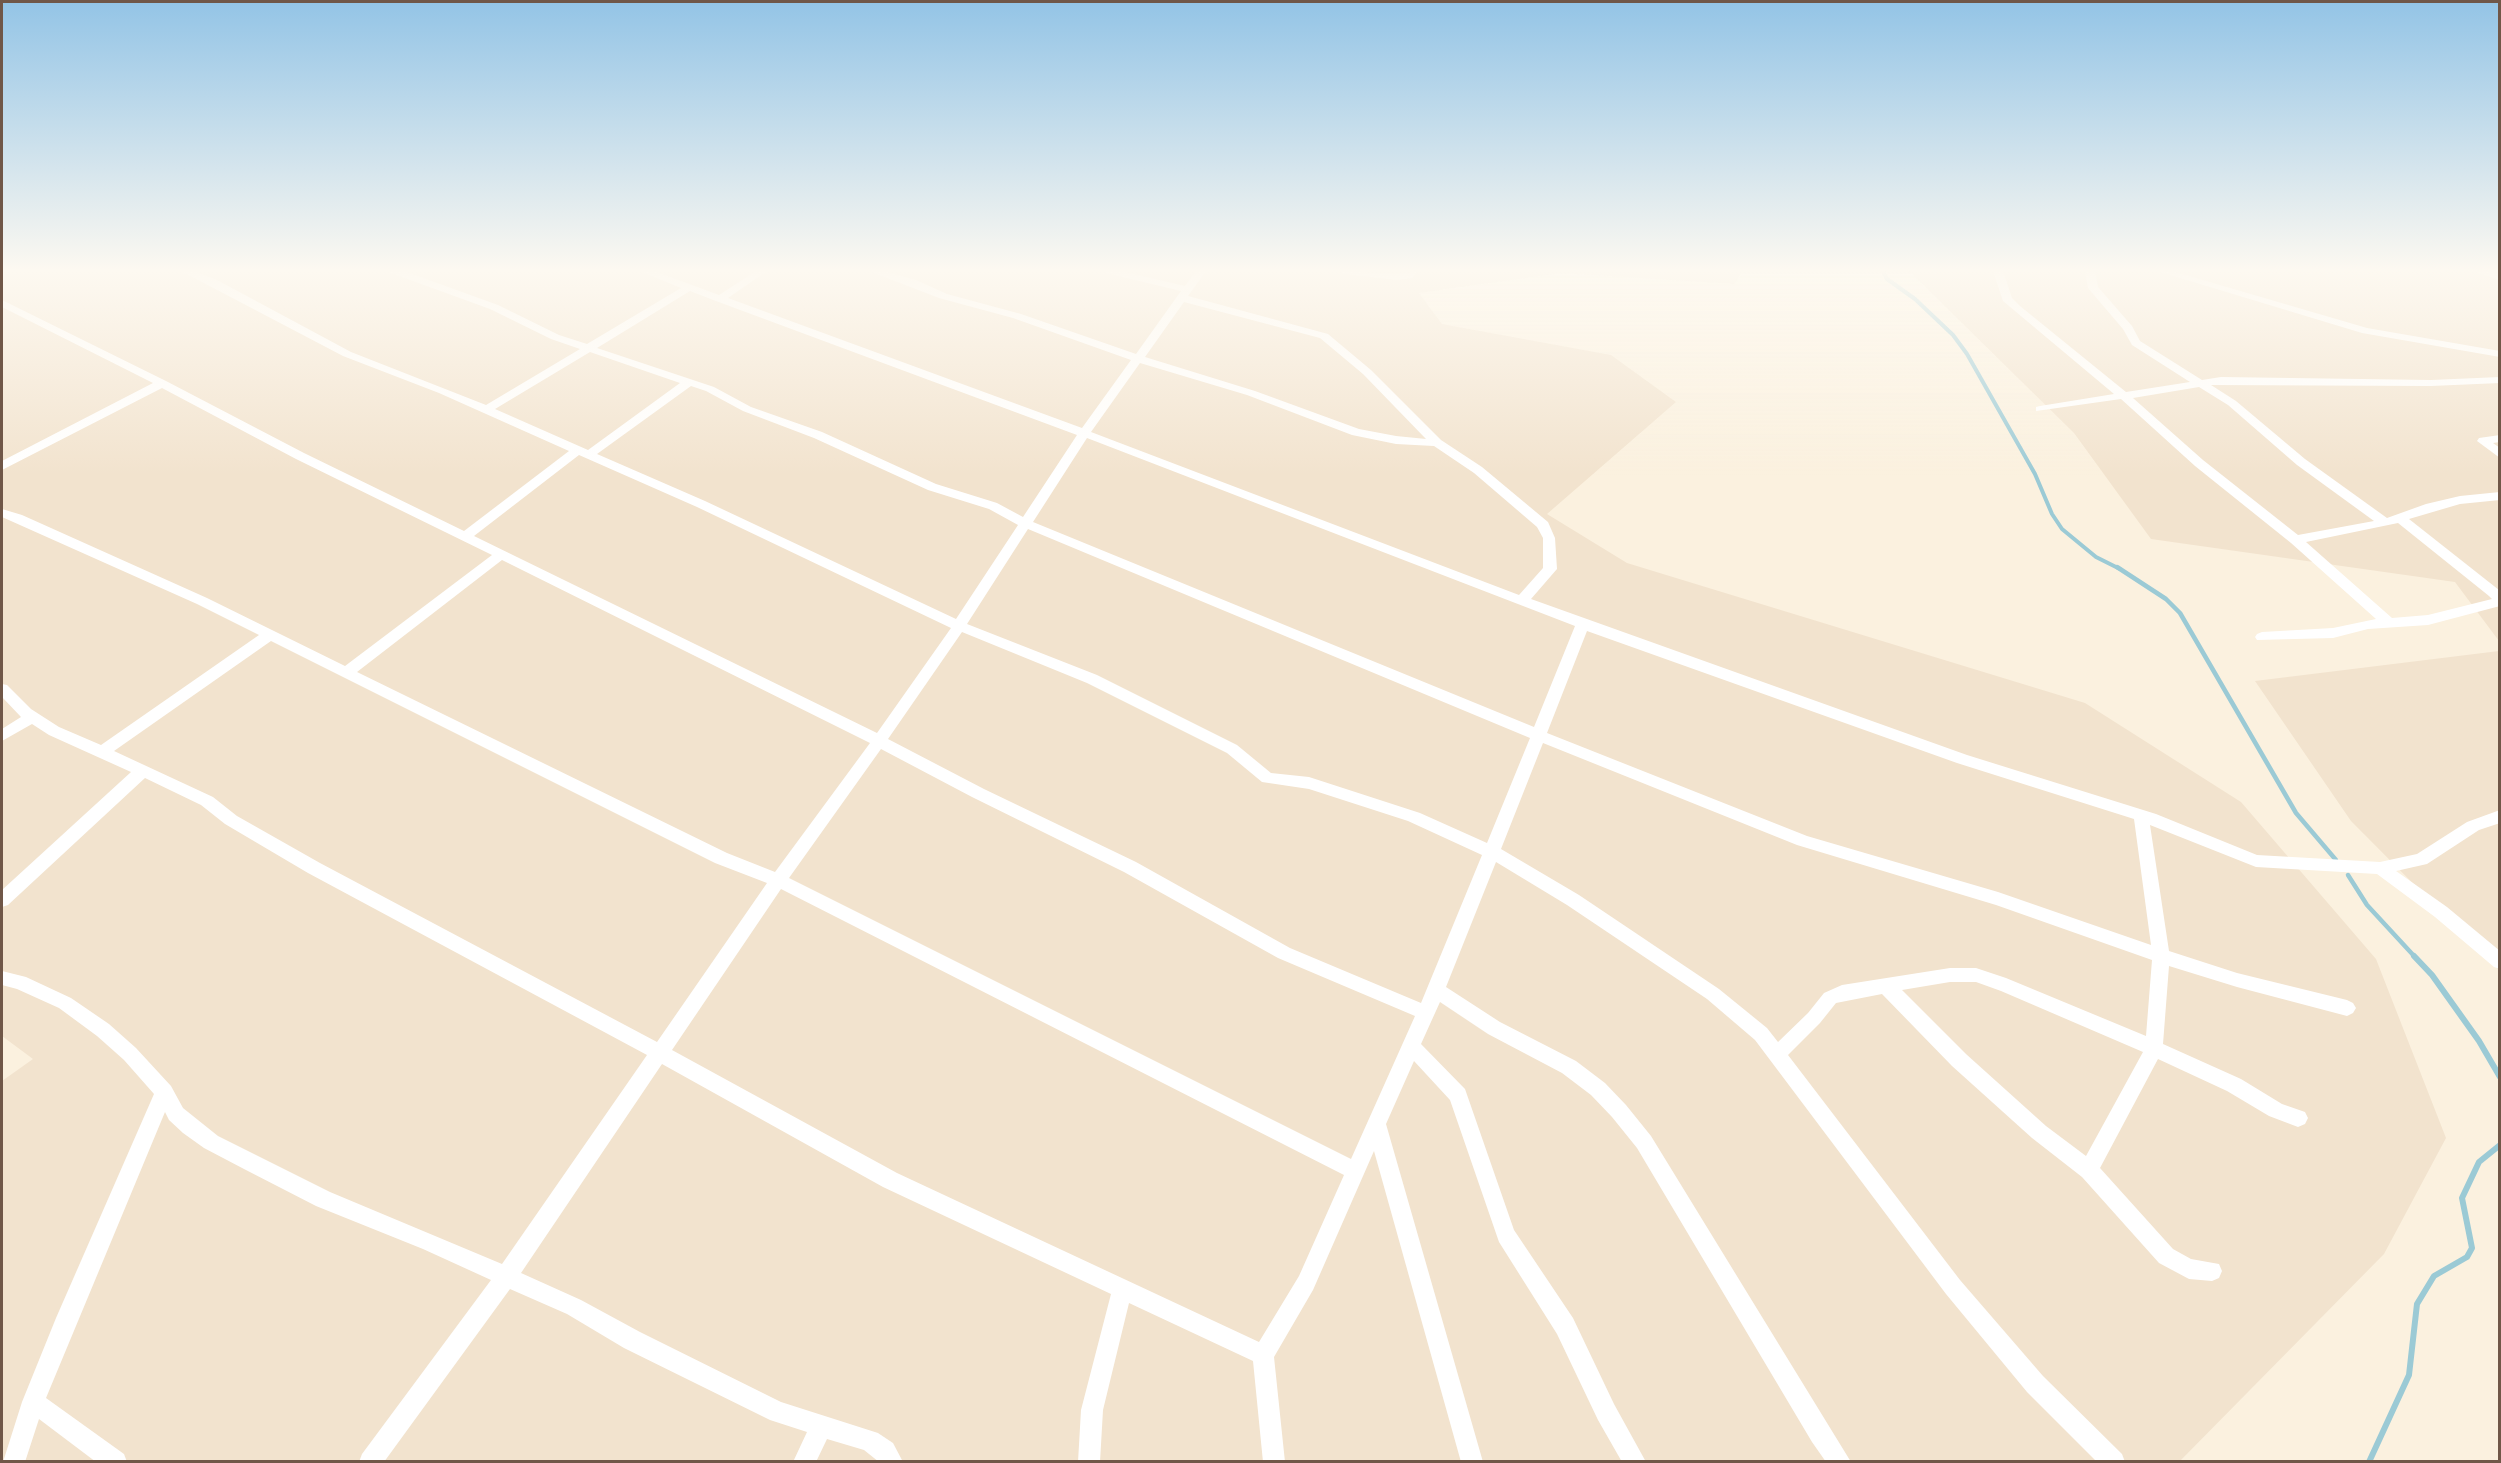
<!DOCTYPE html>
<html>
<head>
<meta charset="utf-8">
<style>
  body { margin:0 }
  #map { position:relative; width:2501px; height:1463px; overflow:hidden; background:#fbf1df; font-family:Overpass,sans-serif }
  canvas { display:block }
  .frame { position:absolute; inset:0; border:3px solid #705748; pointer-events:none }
</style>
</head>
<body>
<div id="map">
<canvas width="2501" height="1463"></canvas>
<div class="frame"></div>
</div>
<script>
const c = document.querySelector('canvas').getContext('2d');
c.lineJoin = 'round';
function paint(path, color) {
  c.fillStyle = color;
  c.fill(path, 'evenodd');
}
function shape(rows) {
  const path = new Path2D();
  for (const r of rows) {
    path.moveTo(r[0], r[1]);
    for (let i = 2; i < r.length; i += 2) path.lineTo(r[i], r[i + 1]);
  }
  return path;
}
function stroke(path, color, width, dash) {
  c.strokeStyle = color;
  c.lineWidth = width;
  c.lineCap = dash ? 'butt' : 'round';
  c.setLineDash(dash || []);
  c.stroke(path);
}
paint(shape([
  [2,271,1743,271,1734,284,1561,273,1419,293,1442,324,1611,355,1676,402,1547,514,1627,563,2085,703,2241,802,2376,959,2446,1138,2384,1254,2180,1461,2,1462,2,1081,33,1059,2,1036],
  [1909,271,2499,271,2499,641,2455,582,2151,539,2074,433],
  [2499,651,2499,970,2351,821,2255,681]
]), '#f2e3ce');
stroke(shape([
  [1883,271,1887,279,1915,299,1953,335,1967,354,2035,474,2052,514,2062,529,2096,557,2120,569]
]), '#9bcad5', 4);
stroke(shape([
  [2117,567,2166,599,2180,613,2296,813,2336,860],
  [2348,875,2367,905,2415,957]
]), '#9bcad5', 4.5);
stroke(shape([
  [2414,956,2432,975,2479,1041,2500,1077],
  [2369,1462,2409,1375,2417,1304,2434,1276,2467,1257,2472,1248,2462,1198,2479,1162,2500,1145]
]), '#9bcad5', 6);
paint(shape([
  [181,271,194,271,217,280,351,352,486,405,580,349,551,339,490,309,391,273,390,271,404,271,498,305,559,335,587,344,681,288,640,271,654,271,719,295,756,271,767,271,728,298,1082,428,1131,360,1013,318,939,298,869,271,884,271,916,280,947,294,1021,314,1136,354,1181,291,1106,273,1105,271,1121,271,1185,286,1196,271,1206,271,1188,296,1328,334,1371,370,1441,440,1482,467,1548,522,1555,538,1557,569,1531,599,1967,755,2156,814,2257,855,2380,862,2417,854,2467,822,2500,810,2500,823,2479,830,2427,864,2396,871,2447,907,2500,951,2500,969,2494,967,2435,917,2377,874,2256,867,2150,825,2169,951,2237,973,2347,1000,2353,1003,2356,1008,2353,1013,2347,1016,2237,987,2169,966,2163,1044,2241,1079,2282,1104,2305,1112,2308,1118,2305,1124,2298,1127,2269,1116,2227,1091,2158,1059,2100,1168,2173,1249,2191,1259,2219,1264,2222,1271,2219,1278,2212,1281,2189,1279,2159,1263,2082,1177,2032,1138,1952,1066,1882,994,1836,1003,1820,1023,1788,1055,1960,1280,2043,1376,2122,1454,2125,1462,2097,1462,2027,1392,1946,1294,1755,1040,1707,999,1567,905,1496,862,1446,987,1500,1022,1576,1061,1605,1083,1626,1105,1651,1136,1851,1462,1826,1462,1812,1442,1637,1148,1612,1117,1591,1095,1562,1073,1488,1034,1440,1002,1421,1044,1465,1089,1514,1230,1573,1318,1614,1404,1646,1462,1622,1462,1598,1420,1557,1334,1499,1242,1450,1100,1414,1061,1386,1124,1483,1462,1461,1462,1374,1151,1313,1290,1274,1357,1285,1462,1263,1462,1253,1361,1129,1303,1103,1410,1100,1462,1078,1462,1081,1410,1111,1294,883,1187,662,1064,521,1273,581,1300,640,1332,781,1402,878,1433,893,1443,903,1462,879,1462,864,1450,827,1439,816,1462,793,1462,807,1432,770,1420,624,1348,567,1314,510,1289,384,1462,359,1462,362,1454,491,1280,423,1249,316,1206,244,1169,204,1148,183,1133,169,1120,165,1112,46,1398,124,1454,127,1462,96,1462,39,1419,25,1462,3,1462,22,1402,56,1318,154,1094,124,1060,97,1036,59,1008,17,989,2,985,2,971,26,977,71,998,109,1024,136,1048,171,1086,183,1108,218,1136,330,1192,502,1264,647,1055,308,873,225,824,201,805,145,778,8,905,2,907,2,890,131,772,49,735,32,724,2,741,2,729,21,717,2,697,2,684,7,685,31,709,59,727,101,745,259,635,197,604,2,517,2,509,22,515,207,598,345,666,492,555,296,459,162,388,2,470,2,461,153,383,2,307,2,300,166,381,304,453,464,531,569,451,439,393,343,356,181,271],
  [690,291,716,301,1077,435,1023,517,997,503,936,484,822,432,751,407,714,387,597,348,690,291],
  [1184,302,1320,338,1363,374,1426,439,1396,436,1359,429,1255,391,1145,357,1184,302],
  [590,352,680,383,588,450,495,409,590,352],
  [1140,363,1247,395,1352,435,1396,444,1434,446,1474,473,1537,527,1543,538,1543,568,1519,595,1091,432,1140,363],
  [691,386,706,391,743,411,814,438,928,490,989,509,1018,525,956,619,705,501,597,454,691,386],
  [1087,438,1575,626,1534,727,1033,522,1087,438],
  [579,455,697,507,951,628,877,733,474,536,579,455],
  [1028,529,1530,738,1487,843,1420,813,1309,777,1271,773,1237,745,1097,675,967,624,1028,529],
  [502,560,870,743,775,872,727,853,357,672,502,560],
  [1587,631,1957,763,2134,819,2151,945,1998,892,1807,836,1547,733,1587,631],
  [962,632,1087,683,1227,753,1262,782,1309,789,1408,821,1482,855,1421,1003,1290,948,1136,862,984,789,888,739,962,632],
  [271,641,715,863,767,883,657,1042,320,863,237,816,213,797,114,751,271,641],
  [1543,743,1797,845,1996,905,2152,960,2146,1036,2006,978,1976,968,1950,968,1842,985,1824,993,1808,1013,1778,1042,1767,1028,1719,989,1579,895,1501,849,1543,743],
  [881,749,972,797,1124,872,1278,958,1415,1016,1351,1159,789,878,881,749],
  [781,889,1344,1175,1299,1276,1259,1342,897,1173,672,1050,781,889],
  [1950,982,1976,982,2001,991,2143,1052,2086,1156,2046,1126,1966,1054,1902,990,1950,982],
  [1340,271,1397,274,1418,271,1412,278,1397,280,1345,274,1340,271],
  [1993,271,2003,271,2012,298,2020,306,2126,392,2190,382,2132,345,2123,329,2088,288,2085,271,2095,271,2098,287,2132,326,2140,341,2202,380,2221,377,2431,380,2500,377,2500,383,2431,386,2211,385,2236,401,2305,459,2387,518,2426,504,2460,496,2500,492,2500,500,2460,504,2409,519,2499,590,2500,606,2428,625,2368,629,2333,638,2257,640,2255,637,2257,634,2262,632,2333,628,2376,619,2291,543,2195,466,2121,399,2036,411,2036,407,2040,406,2114,394,2003,301,1993,271],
  [2199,387,2228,405,2297,465,2374,521,2298,535,2203,460,2133,398,2199,387],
  [2398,523,2489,596,2492,599,2428,615,2392,618,2306,542,2398,523],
  [2157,271,2172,271,2367,328,2500,351,2500,357,2362,333,2157,271],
  [2473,271,2488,271,2500,274,2500,280,2473,271],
  [2500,435,2500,442,2493,443,2500,448,2500,458,2477,441,2479,438,2500,435]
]), '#fff');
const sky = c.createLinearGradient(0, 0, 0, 475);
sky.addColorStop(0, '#93c4e6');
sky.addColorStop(0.57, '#fdf9f1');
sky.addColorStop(1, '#fdf9f100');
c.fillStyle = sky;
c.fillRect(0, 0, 2501, 475);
</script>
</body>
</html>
